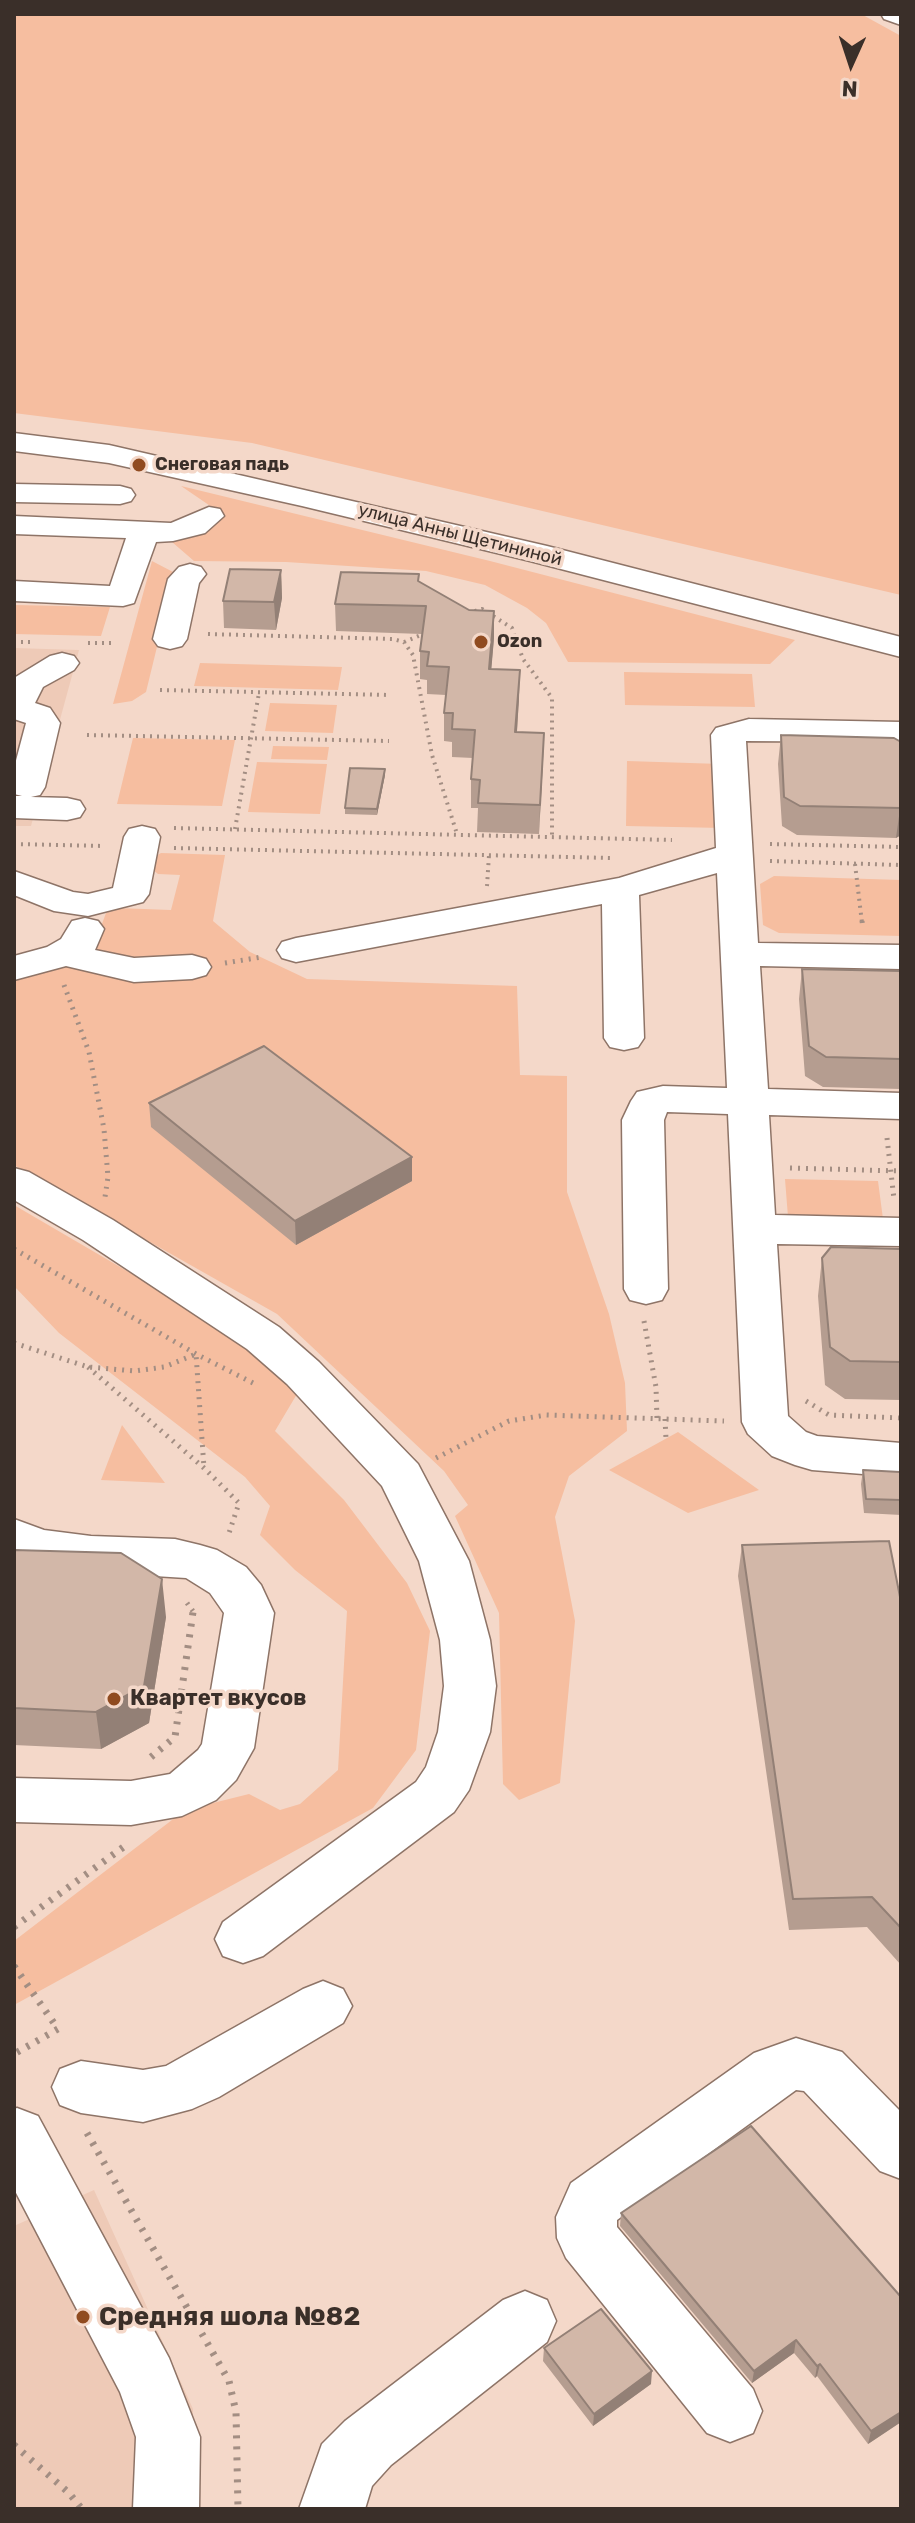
<!DOCTYPE html>
<html>
<head>
<meta charset="utf-8">
<style>
  body { margin:0 }
  #map { position:relative; width:915px; height:2523px; overflow:hidden; background:#f4d8c9; font-family:Rubik,sans-serif }
  canvas { display:block }
  .frame { position:absolute; inset:0; border:16px solid #3a2f29; pointer-events:none }
  .north { position:absolute; left:811px; top:24px; width:80px; height:80px; -webkit-text-stroke:6px #f4d8c9; paint-order:stroke; rotate:183deg; font-size:22px; font-weight:700; line-height:32px; text-align:center; color:#3a2f29 }
  .north::after { content:''; display:block; margin:auto; width:28px; height:36px; background:#3a2f29; clip-path:polygon(50% 0,100% 100%,50% 72%,0 100%) }
</style>
</head>
<body>
<div id="map">
<canvas width="915" height="2523"></canvas>
<div class="frame"></div>
<div class="north">N</div>
</div>
<script>
const c = document.querySelector('canvas').getContext('2d');
c.lineJoin = 'round';
function paint(path, color) {
  c.fillStyle = color;
  c.fill(path, 'evenodd');
}
function shape(rows) {
  const path = new Path2D();
  for (const r of rows) {
    path.moveTo(r[0], r[1]);
    for (let i = 2; i < r.length; i += 2) path.lineTo(r[i], r[i + 1]);
  }
  return path;
}
function stroke(path, color, width, dash) {
  c.strokeStyle = color;
  c.lineWidth = width;
  c.lineCap = dash ? 'butt' : 'round';
  c.setLineDash(dash || []);
  c.stroke(path);
}
function write(font, color, halo, rows, align = 'center') {
  c.font = font + ' Rubik,sans-serif';
  c.lineWidth = 7;
  c.setLineDash([]);
  c.textBaseline = 'middle';
  c.strokeStyle = halo;
  c.fillStyle = color;
  for (const [text, x, y, turn = 0] of rows) {
    c.save();
    c.translate(x, y);
    c.rotate((+turn || 0) * Math.PI / 180);
    c.textAlign = isNaN(turn) ? turn : align;
    if (halo) c.strokeText(text, 0, 0);
    c.fillText(text, 0, 0);
    c.restore();
  }
}
paint(shape([
  [14,648,79,650,31,826,14,826],
  [94,2190,193,2409,193,2509,14,2509,14,2226]
]), '#eecab7');
paint(shape([
  [14,14,861,14,901,36,901,595,252,443,14,413],
  [181,486,490,561,795,640,770,664,568,662,546,623,527,608,485,585,426,571,286,562,194,561,172,542,225,516],
  [152,561,175,573,146,692,132,701,113,704],
  [14,605,110,607,101,636,14,634],
  [200,663,342,667,338,690,194,686],
  [624,672,752,674,755,707,625,705],
  [270,703,337,705,333,733,265,731],
  [133,738,235,740,222,806,117,804],
  [273,746,329,747,327,760,271,759],
  [627,761,721,764,723,828,626,826],
  [257,762,327,764,320,814,248,812],
  [161,853,225,855,213,921,250,952,307,979,517,986,520,1075,567,1076,567,1192,609,1314,625,1383,627,1431,569,1476,555,1517,575,1621,560,1783,519,1800,503,1784,499,1613,455,1516,468,1505,444,1471,277,1314,14,1165,14,977,63,964,136,963,92,951,106,913,117,908,171,910,180,875,158,874,153,870,156,856],
  [774,876,901,880,901,936,779,933,763,925,760,884],
  [785,1179,878,1181,883,1219,788,1217],
  [14,1205,245,1340,286,1373,297,1394,275,1431,344,1500,407,1583,430,1631,416,1750,373,1808,14,2005,14,1941,185,1810,249,1794,280,1810,300,1804,338,1770,347,1611,295,1570,260,1535,270,1506,245,1477,59,1333,14,1286],
  [122,1425,165,1483,101,1480],
  [678,1432,759,1490,688,1513,609,1470]
]), '#f6bea0');
const minor = shape([
  [14,484,120,486,131,489,135,495,131,501,120,504,14,502,14,484],
  [209,507,220,509,224,516,205,533,173,541,156,542,134,603,123,606,14,601,14,581,110,586,126,538,14,534,14,516,171,523,209,507],
  [190,564,201,567,206,574,199,583,187,639,182,646,170,649,158,646,153,639,168,579,179,567,190,564],
  [62,653,74,656,79,663,74,670,43,687,35,703,50,708,60,723,45,787,40,795,31,797,67,798,80,801,85,809,80,817,67,820,14,818,14,796,22,796,14,794,14,768,26,723,14,719,14,678,50,656,62,653],
  [749,719,901,722,901,742,746,741,758,943,901,945,901,969,760,966,768,1089,901,1093,901,1119,769,1115,775,1215,901,1218,901,1246,777,1244,788,1416,806,1432,817,1436,901,1443,901,1477,812,1470,795,1465,772,1456,748,1434,742,1422,728,1114,667,1112,664,1120,668,1289,662,1300,646,1304,630,1300,624,1289,622,1120,631,1101,637,1092,663,1086,727,1088,717,873,639,895,644,1038,638,1047,624,1050,610,1047,604,1038,602,904,296,962,282,958,277,950,282,942,296,938,619,878,716,848,711,735,716,728,749,719],
  [142,826,155,829,160,837,149,894,143,902,88,916,54,911,14,895,14,871,73,892,88,894,113,888,124,837,129,829,142,826],
  [85,918,98,921,104,929,95,950,134,958,192,955,206,959,211,967,206,975,192,979,134,982,66,966,14,980,14,956,47,947,61,939,72,921,85,918],
  [14,1168,29,1172,113,1220,279,1327,319,1362,418,1464,469,1561,490,1640,496,1686,490,1732,469,1790,454,1812,263,1956,243,1963,223,1956,215,1939,223,1922,416,1782,426,1767,438,1732,444,1686,440,1640,419,1561,382,1486,287,1384,247,1349,83,1240,14,1200,14,1168],
  [14,1519,44,1530,91,1536,175,1539,200,1545,217,1550,246,1567,261,1585,274,1613,254,1748,236,1780,216,1800,182,1816,131,1825,14,1822,14,1778,131,1781,170,1774,198,1750,202,1744,224,1613,210,1593,186,1578,91,1572,37,1565,14,1557,14,1519],
  [323,1981,343,1989,352,2006,343,2023,219,2097,192,2109,143,2122,81,2113,60,2105,52,2087,60,2069,81,2061,143,2070,166,2066,303,1989,323,1981],
  [796,2038,842,2052,901,2112,901,2179,880,2171,804,2091,796,2090,617,2220,617,2227,753,2389,762,2411,753,2433,730,2442,707,2433,566,2258,557,2238,556,2217,571,2183,754,2053,796,2038],
  [17,2108,38,2116,169,2358,200,2437,199,2509,133,2509,136,2437,120,2392,14,2189,14,2109,17,2108],
  [525,2291,547,2300,556,2321,547,2342,391,2465,372,2486,365,2509,299,2509,322,2444,345,2421,503,2300,525,2291]
]);
const major = shape([
  [881,14,901,14,901,25,884,19,881,14],
  [14,433,109,445,547,546,901,637,901,657,530,561,302,506,109,463,14,451,14,433]
]);
stroke(minor, '#8e7467', 3);
stroke(major, '#8e7467', 3);
stroke(shape([
  [468,613,482,609,512,628,523,659,552,698,552,836],
  [208,634,393,639,404,642,413,655,432,755,457,834],
  [14,642,34,642],
  [404,642,426,633],
  [88,643,111,643],
  [160,690,390,695],
  [87,735,389,741],
  [174,828,672,840],
  [235,829,259,693],
  [14,844,104,846],
  [770,844,901,847],
  [174,848,612,858],
  [770,861,901,865],
  [855,864,862,923],
  [487,886,489,855]
]), '#a38e83', 4, [2, 5]);
stroke(shape([
  [862,921,863,928],
  [225,963,262,957],
  [64,985,89,1052,104,1129,108,1177,105,1197],
  [887,1138,894,1199],
  [790,1168,901,1171],
  [14,1249,196,1354,253,1383],
  [644,1321,656,1387,657,1419],
  [14,1343,88,1367,135,1371,164,1367,196,1354,204,1468],
  [88,1367,204,1468,239,1503,228,1536],
  [806,1401,829,1415,901,1418],
  [665,1419,666,1439],
  [436,1458,509,1421,546,1415,724,1421],
  [187,1603,195,1614]
]), '#a38e83', 5, [2, 6]);
stroke(shape([
  [151,1757,175,1737,193,1612],
  [14,1927,129,1843],
  [14,1966,58,2029,14,2054],
  [87,2133,229,2381,236,2412,238,2509],
  [14,2445,69,2493,82,2509]
]), '#a38e83', 7, [3, 8]);
paint(minor, '#fff');
paint(major, '#fff');
paint(shape([
  [281,570,282,598,276,630,224,628,223,601],
  [419,574,419,581,494,638,491,669,519,698,517,732,544,733,539,834,477,832,478,808,471,808,471,779,473,758,452,757,452,742,444,741,444,713,446,695,427,694,427,680,420,679,420,651,422,634,336,631,335,604],
  [781,735,901,742,901,835,896,838,797,835,782,826,778,764],
  [385,769,385,775,377,815,345,814,345,808],
  [802,969,901,971,901,1089,823,1087,805,1076,799,999],
  [149,1103,412,1181,296,1245,151,1127],
  [901,1249,901,1400,845,1399,825,1385,818,1296,822,1258],
  [901,1469,901,1515,864,1513,861,1484,863,1470,899,1472],
  [742,1545,901,1602,901,1965,867,1927,789,1930,738,1576],
  [14,1550,166,1617,149,1723,101,1749,14,1745],
  [621,2213,901,2297,901,2422,868,2444,817,2376,815,2378,794,2353,752,2383,620,2226],
  [544,2348,651,2384,593,2426,543,2361]
]), '#b59d90');
paint(shape([
  [281,570,282,598,276,630,274,602],
  [494,611,494,638,489,697,489,669],
  [520,670,519,698,515,761,515,732],
  [544,733,543,762,539,834,540,805],
  [385,769,385,775,377,815,377,809],
  [901,808,901,835,896,838,900,809],
  [412,1157,412,1181,296,1245,295,1221],
  [162,1579,166,1617,149,1723,101,1749,96,1712],
  [796,2340,794,2353,752,2383,754,2371],
  [820,2364,817,2376,815,2378,817,2366],
  [652,2371,651,2384,593,2426,594,2414],
  [901,2412,901,2422,868,2444,871,2431]
]), '#938076');
const building = shape([
  [230,569,281,570,274,602,223,601,230,569],
  [341,572,419,574,418,581,469,610,494,611,489,669,520,670,515,732,544,733,540,805,478,803,480,780,471,779,475,730,452,729,453,713,444,713,449,667,427,666,429,652,420,651,426,606,335,604,341,572],
  [781,735,894,738,901,742,901,808,800,806,784,797,781,735],
  [350,768,385,769,377,809,345,808,350,768],
  [802,969,901,971,901,1059,826,1057,809,1046,802,969],
  [264,1046,412,1157,295,1221,149,1103,264,1046],
  [831,1247,901,1249,901,1362,850,1361,830,1347,822,1258,831,1247],
  [900,1469,901,1469,901,1500,866,1499,863,1470,900,1472,900,1469],
  [889,1541,901,1602,901,1928,872,1897,793,1899,742,1545,889,1541],
  [14,1550,121,1553,162,1579,144,1686,96,1712,14,1708,14,1550],
  [751,2126,901,2297,901,2412,871,2431,820,2364,817,2366,796,2340,754,2371,621,2213,751,2126],
  [601,2309,652,2371,594,2414,544,2348,601,2309]
]);
paint(building, '#d2b7a8');
stroke(building, '#938076', 2);
for (const [x, y, r, color] of [
  [139,465,8,"#904b20"],
  [481,642,8,"#904b20"],
  [114,1699,8,"#904b20"],
  [83,2317,8,"#904b20"]
]) {
  const dot = new Path2D();
  dot.arc(x, y, r, 0, 2 * Math.PI);
  c.fillStyle = color;
  c.fill(dot);
  stroke(dot, '#f4d8c9', 3);
}
write('bold 18px', '#3a2f29', '#f4d8c9', [
  ["Снеговая падь",155,465],
  ["Ozon",497,642]
], 'left');
write('18px', '#3a2f29', '#f4d8c9', [
  ["улица Анны Щетининой",460,535,14]
]);
write('bold 22px', '#3a2f29', '#f4d8c9', [
  ["Квартет вкусов",130,1699]
], 'left');
write('bold 26px', '#3a2f29', '#f4d8c9', [
  ["Средняя шола №82",99,2317]
], 'left');
</script>
</body>
</html>
